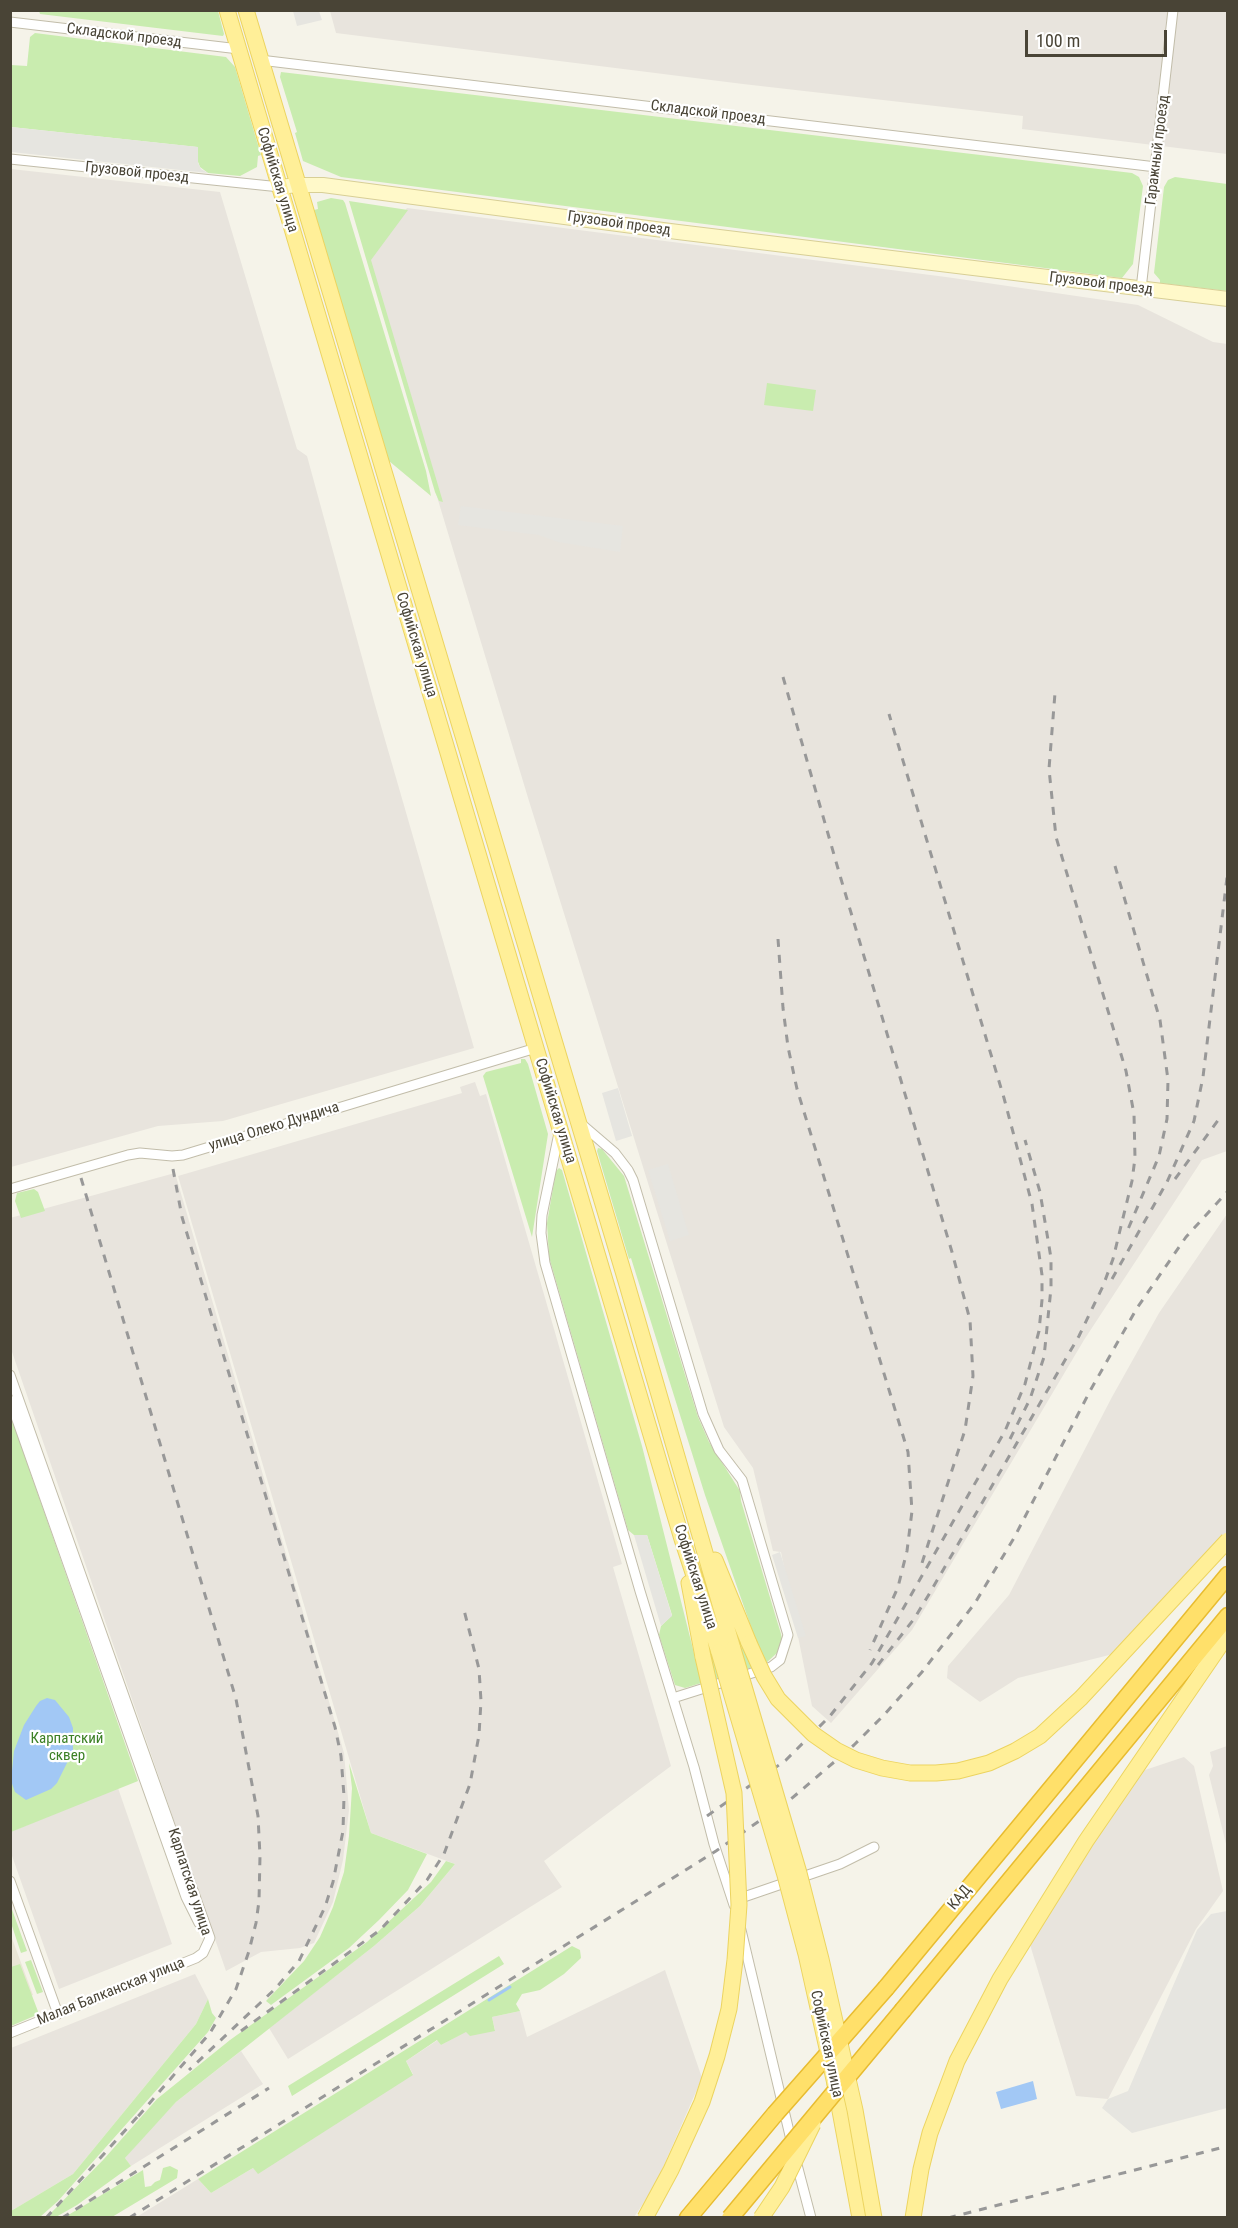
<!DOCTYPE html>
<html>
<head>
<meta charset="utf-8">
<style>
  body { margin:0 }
  #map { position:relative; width:1238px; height:2228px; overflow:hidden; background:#f5f3e9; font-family:"Roboto Condensed",sans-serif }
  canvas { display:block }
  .frame { position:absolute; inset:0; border:12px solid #494436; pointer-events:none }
  .scale { position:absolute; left:1025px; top:30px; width:142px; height:27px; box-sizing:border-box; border:3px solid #494436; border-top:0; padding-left:8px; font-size:18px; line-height:21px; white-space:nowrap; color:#494436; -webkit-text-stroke:4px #fff; paint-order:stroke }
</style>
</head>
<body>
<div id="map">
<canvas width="1238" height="2228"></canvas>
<div class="frame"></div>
<div class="scale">100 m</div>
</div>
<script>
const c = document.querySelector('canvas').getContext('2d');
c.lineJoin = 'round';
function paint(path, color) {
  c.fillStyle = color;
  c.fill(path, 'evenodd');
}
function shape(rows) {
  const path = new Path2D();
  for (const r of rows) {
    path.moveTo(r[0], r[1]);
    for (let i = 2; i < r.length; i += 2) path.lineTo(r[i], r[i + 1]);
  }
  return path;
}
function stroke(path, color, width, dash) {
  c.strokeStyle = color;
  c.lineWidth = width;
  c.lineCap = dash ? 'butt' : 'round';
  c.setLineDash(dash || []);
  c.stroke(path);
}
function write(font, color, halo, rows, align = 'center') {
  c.font = font + ' "Roboto Condensed",sans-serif';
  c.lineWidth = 4.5;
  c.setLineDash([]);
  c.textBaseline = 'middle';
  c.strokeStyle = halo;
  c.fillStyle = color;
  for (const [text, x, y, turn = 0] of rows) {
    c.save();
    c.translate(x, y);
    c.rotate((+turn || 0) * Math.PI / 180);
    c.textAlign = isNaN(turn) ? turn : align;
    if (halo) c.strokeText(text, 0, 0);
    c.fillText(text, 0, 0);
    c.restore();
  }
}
paint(shape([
  [10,1933,33,1995,11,2004,10,2004]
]), '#eae6d6');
paint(shape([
  [330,11,1227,11,1227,154,1022,129,1023,116,743,84,336,33],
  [11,169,220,192,297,449,307,456,375,705,474,1048,223,1121,158,1126,11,1167],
  [407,208,946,277,1138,305,1213,342,1227,344,1227,1151,1202,1160,1084,1340,912,1630,831,1723,812,1706,781,1552,773,1551,753,1468,724,1427,529,801,438,500,369,257],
  [475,1082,480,1096,486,1094,622,1564,613,1567,671,1766,544,1861,562,1887,288,2059,269,2028,374,1946,420,1906,455,1864,371,1833,178,1176,462,1093,460,1087],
  [175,1173,344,1753,349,1810,343,1860,333,1902,314,1943,300,1948,261,1952,226,1971,11,1349,10,1218],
  [1227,1214,1227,1534,1125,1651,1018,1678,980,1702,947,1678,948,1666,1009,1595,1112,1397,1159,1313],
  [1227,1746,1228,1746,1227,1848,1209,1775,1213,1766,1210,1752],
  [1184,1757,1194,1766,1223,1891,1196,1929,1108,2099,1076,2096,1028,1938,1139,1772],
  [118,1788,172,1944,59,1989,11,1853,10,1832],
  [665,1970,702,2078,654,2188,634,2217,135,2218,198,2179,211,2193,253,2168,258,2173,413,2074,406,2061,438,2040,441,2045,466,2031,495,2030,492,2017,520,2011,527,2037],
  [195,1974,208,1999,196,2024,73,2174,11,2211,11,2048],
  [241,2051,263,2084,131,2166,125,2158,142,2137,176,2102]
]), '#e8e4dd');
paint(shape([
  [39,11,218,11,224,34,223,36,40,14],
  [35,33,226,57,235,67,261,155,258,156,257,167,240,176,208,173,200,167,197,159,197,147,11,127,11,65,27,66,30,37],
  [281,72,1132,173,1139,177,1143,186,1133,264,1122,278,341,177,303,161,295,133,297,132,280,77],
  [1175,177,1227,184,1227,291,1160,283,1160,280,1154,273,1164,187,1168,180],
  [331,198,343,200,345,203,426,471,431,496,389,461,314,210,318,209,317,202],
  [349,201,408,210,371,260,443,502,439,501,435,492],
  [767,383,816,390,813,411,764,405],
  [521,1059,525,1059,528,1064,548,1134,532,1237,483,1076,486,1072,521,1063],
  [598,1148,602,1149,624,1176,698,1417,709,1442,740,1491,741,1501,781,1634,782,1640,777,1653,766,1663,685,1688,675,1685,674,1682,659,1635,661,1626,672,1615,647,1535,634,1535,628,1530,549,1257,547,1223,556,1171,559,1168,562,1170,642,1446,696,1661,757,1644,705,1495,631,1258,629,1259,597,1151],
  [34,1189,38,1192,45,1211,21,1218,15,1201,17,1193],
  [10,1414,138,1781,11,1832,10,1832],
  [349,1763,371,1833,427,1854,408,1890,379,1920,349,1948,271,2005,266,2001,304,1961,320,1937,333,1907,344,1872,349,1836,352,1788],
  [446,1861,455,1864,420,1906,374,1946,176,2102,125,2158,131,2166,77,2205,56,2217,47,2217,104,2159,157,2099,230,2040,367,1942,431,1882],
  [10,1904,27,1951,21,1953,11,1923],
  [572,1946,580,1950,581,1958,564,1974,540,1990,522,1994,516,2004,520,2011,492,2017,495,2031,470,2036,466,2032,441,2045,437,2040,406,2061,413,2075,258,2174,253,2168,211,2193,198,2179],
  [499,1956,504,1964,292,2096,288,2086],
  [31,1960,43,1992,37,1994,25,1962],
  [20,1964,39,2014,11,2026,11,1967],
  [208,1999,212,2013,216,2018,208,2032,58,2201,40,2217,11,2217,11,2211,73,2174,196,2024],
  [170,2166,178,2170,177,2178,112,2217,65,2217,143,2170,145,2187,151,2186,155,2182,160,2180,163,2168]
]), '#c9ecaf');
paint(shape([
  [293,11,319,11,322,20,297,26],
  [11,127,198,147,198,163,201,169,208,173,11,152],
  [461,506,623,526,620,552,558,542,539,535,458,525],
  [618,1088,632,1136,616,1141,602,1093],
  [668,1164,689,1235,670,1241,648,1170],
  [634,1535,647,1535,672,1616,661,1626],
  [780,1552,806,1636,798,1638,772,1555],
  [1227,1911,1227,2108,1132,2133,1102,2108,1108,2099,1128,2091,1197,1930,1211,1914]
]), '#e6e5e0');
paint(shape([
  [47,1698,55,1700,69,1717,73,1728,73,1751,57,1783,51,1789,26,1800,15,1792,11,1781,14,1751,24,1725,36,1706,40,1701],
  [1033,2081,1037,2099,1001,2109,996,2092]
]), '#a2c8f5');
stroke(shape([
  [489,2000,510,1987]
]), '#a2c8f5', 3);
const street = shape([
  [10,22,239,49],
  [260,60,1156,167],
  [10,159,280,187],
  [1141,289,1173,10],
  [580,1123,615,1153,628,1170,633,1180,703,1414,719,1450,742,1480,788,1635,780,1660,771,1667,673,1698],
  [559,1133,542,1215,541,1233,545,1263,640,1591,694,1767,714,1844,734,1905],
  [10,1189,128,1155,140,1153,172,1156,183,1155,536,1048],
  [10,1375,210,1938,203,1953,196,1958,10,2033],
  [10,1400,186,1897,199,1923],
  [10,1881,58,2014],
  [735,1900,840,1864,874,1847],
  [741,1930,792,2144],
  [796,2161,811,2218]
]);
const secondary = shape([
  [280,187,297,185,323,185,678,232,1228,299]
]);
const primary = shape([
  [227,10,682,1539,719,1652],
  [246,10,626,1281,733,1649],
  [715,1560,749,1643],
  [689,1583,703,1657],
  [835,2084,860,2218],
  [913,2218,921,2169,930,2133,957,2061,1000,1979,1086,1841,1228,1634]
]);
const highway = shape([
  [886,1988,1228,1575],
  [903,2010,1228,1616],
  [688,2218,775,2114]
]);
stroke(street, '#c2bdaa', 11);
stroke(secondary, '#d8cf96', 16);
stroke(primary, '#ecd460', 17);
stroke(highway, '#e8bc30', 19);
stroke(street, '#fff', 9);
stroke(secondary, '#fff9c9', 14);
stroke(primary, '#ffef98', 15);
stroke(highway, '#ffe06a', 16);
stroke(shape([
  [783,677,841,879,952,1252,970,1320,973,1376,965,1430,922,1563],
  [1115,866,1160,1020,1168,1080,1167,1119,1159,1156,1126,1234],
  [778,939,783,1008,788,1047,797,1089,908,1452,912,1511,907,1551,898,1587,870,1650],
  [173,1169,182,1217,335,1727,341,1756,344,1796,343,1831,333,1882,325,1907,299,1961,275,1989,189,2070],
  [81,1178,236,1699,258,1816,260,1856,259,1901,256,1923,249,1951,236,1989,210,2033,135,2120],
  [1175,1179,1219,1119],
  [1112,1279,1167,1182,1194,1121,1203,1077,1228,869],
  [1010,1439,1030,1399,1044,1357,1051,1288,1051,1258,1040,1192,1025,1140],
  [878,1665,914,1619,928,1596,1079,1336,1103,1286,1113,1259,1132,1181,1135,1158,1134,1114,1126,1071,1056,837,1049,769,1055,693],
  [707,1816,786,1760,830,1716,872,1663,1005,1431,1025,1384,1039,1331,1042,1300,1042,1275,1032,1204,1004,1098,889,714],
  [241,2031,380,1930,427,1880,444,1854,470,1784,479,1735,481,1701,479,1669,464,1610],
  [46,2218,139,2115],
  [62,2218,269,2088],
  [129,2218,716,1851,791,1799,854,1745,884,1715,922,1672,975,1603,1014,1538,1090,1391,1137,1308,1186,1237,1228,1191],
  [948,2218,1228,2146]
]), '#989898', 3, [8, 8]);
const primaryBridge = shape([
  [749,1643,764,1676,778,1699,813,1734,836,1750,856,1760,882,1768,910,1773,936,1773,958,1771,989,1763,1015,1751,1040,1736,1081,1698,1228,1540],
  [733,1649,799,1873,821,1959,855,2110,874,2218],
  [719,1652,785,1875,806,1954,835,2084],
  [645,2218,671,2170,702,2102,717,2056,729,2009,735,1960,739,1905,734,1793,703,1657],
  [761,2218,782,2187,813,2124]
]);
const highwayBridge = shape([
  [775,2114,886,1988],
  [730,2218,903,2010]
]);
stroke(primaryBridge, '#ecd460', 17, []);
stroke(highwayBridge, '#e8bc30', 19, []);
stroke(primaryBridge, '#ffef98', 15);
stroke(highwayBridge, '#ffe06a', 16);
write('15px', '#494436', '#fff', [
  ["Складской проезд",124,36,7],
  ["Складской проезд",708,113,7],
  ["Гаражный проезд",1158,150,-83],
  ["Грузовой проезд",137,173,6],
  ["Софийская улица",277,180,73],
  ["Грузовой проезд",619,224,8],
  ["Грузовой проезд",1101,284,7],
  ["Софийская улица",416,645,73],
  ["Софийская улица",555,1111,73],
  ["улица Олеко Дундича",274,1127,-17],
  ["Софийская улица",695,1577,72],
  ["Карпатская улица",189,1882,72],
  ["КАД",960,1898,-50],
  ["Малая Балканская улица",111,1992,-22],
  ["Софийская улица",826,2044,78]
]);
write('15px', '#3c8025', '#fff', [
  ["Карпатский",67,1739],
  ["сквер",67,1756]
]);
</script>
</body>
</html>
